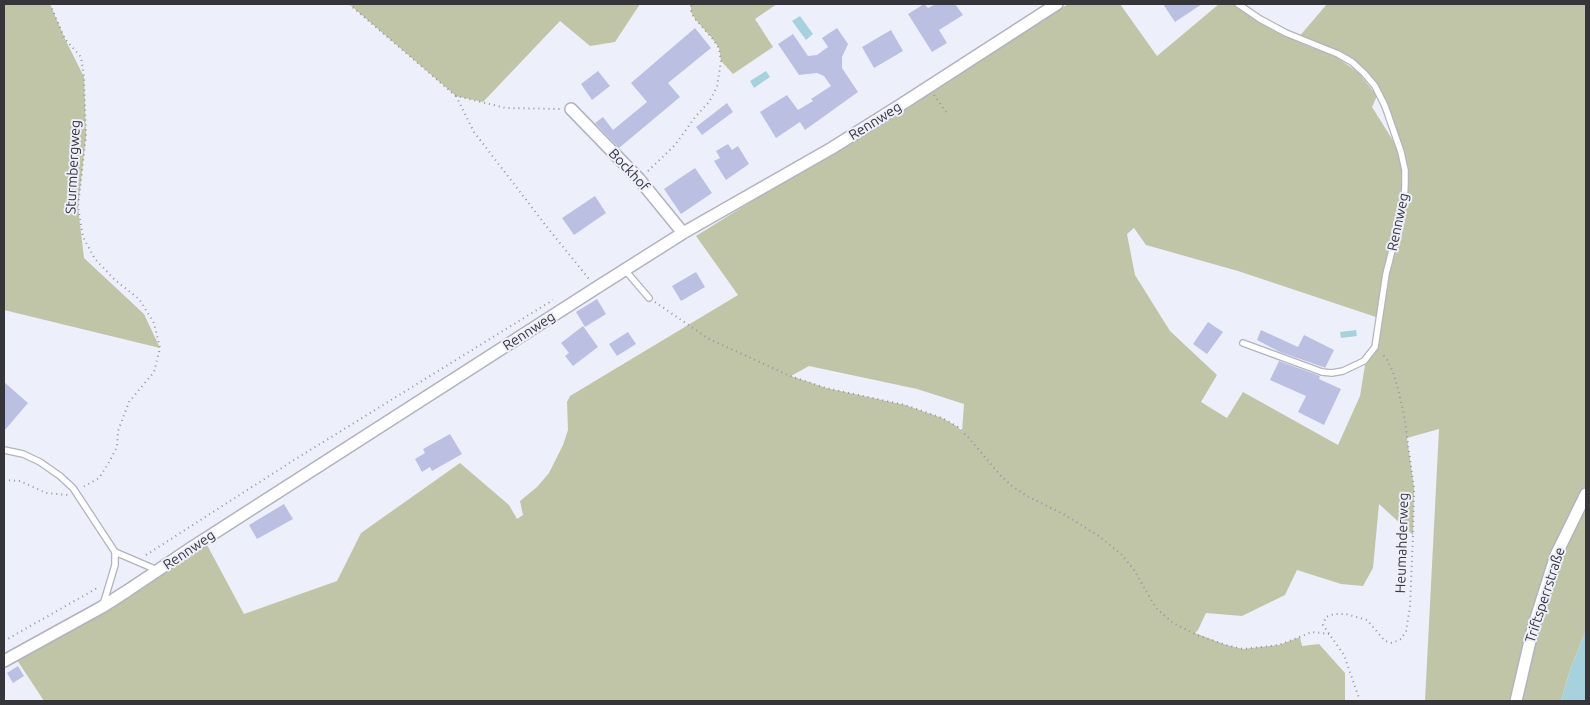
<!DOCTYPE html>
<html>
<head>
<meta charset="utf-8">
<style>
  body { margin:0 }
  #map { position:relative; width:1590px; height:705px; overflow:hidden; background:#edeffb; font-family:Ubuntu,sans-serif }
  canvas { display:block }
  .frame { position:absolute; inset:0; border:5px solid #35353a; pointer-events:none }
</style>
</head>
<body>
<div id="map">
<canvas width="1590" height="705"></canvas>
<div class="frame"></div>
</div>
<script>
const c = document.querySelector('canvas').getContext('2d');
c.lineJoin = 'round';
function paint(path, color) {
  c.fillStyle = color;
  c.fill(path, 'evenodd');
}
function shape(rows) {
  const path = new Path2D();
  for (const r of rows) {
    path.moveTo(r[0], r[1]);
    for (let i = 2; i < r.length; i += 2) path.lineTo(r[i], r[i + 1]);
  }
  return path;
}
function stroke(path, color, width, dash) {
  c.strokeStyle = color;
  c.lineWidth = width;
  c.lineCap = dash ? 'butt' : 'round';
  c.setLineDash(dash || []);
  c.stroke(path);
}
function write(font, color, halo, rows, align = 'center') {
  c.font = font + ' Ubuntu,sans-serif';
  c.lineWidth = 4;
  c.setLineDash([]);
  c.textBaseline = 'middle';
  c.strokeStyle = halo;
  c.fillStyle = color;
  for (const [text, x, y, turn = 0] of rows) {
    c.save();
    c.translate(x, y);
    c.rotate((+turn || 0) * Math.PI / 180);
    c.textAlign = isNaN(turn) ? turn : align;
    if (halo) c.strokeText(text, 0, 0);
    c.fillText(text, 0, 0);
    c.restore();
  }
}
paint(shape([
  [4,4,50,4,65,39,84,77,86,136,78,207,84,258,144,314,160,348,4,310],
  [349,4,640,4,615,42,590,46,560,21,483,102,456,96],
  [691,4,777,4,755,19,773,47,733,74,721,61,719,48,712,38,695,19,691,12],
  [1068,4,1120,4,1157,56,1219,4,1234,4,1265,26,1305,45,1335,56,1359,73,1377,96,1372,107,1399,150,1375,86,1352,62,1298,38,1327,4,1586,4,1586,630,1570,670,1561,701,1425,701,1439,429,1407,438,1414,488,1413,535,1379,504,1373,568,1363,586,1341,584,1297,570,1285,595,1242,616,1206,613,1198,630,1195,633,1226,645,1243,649,1279,645,1300,637,1302,646,1319,644,1345,673,1345,701,44,701,17,660,206,543,244,614,337,581,361,533,460,463,509,505,517,519,523,515,520,501,537,487,549,473,563,445,568,430,567,402,570,396,738,295,696,236],
  [1134,228,1146,245,1238,271,1379,318,1375,347,1366,359,1360,396,1338,445,1243,392,1227,418,1201,402,1217,375,1170,331,1135,275,1127,234],
  [809,366,917,389,964,404,962,432,958,427,942,418,905,405,826,388,791,376]
]), '#c1c5a8');
paint(shape([
  [800,16,813,34,806,40,792,21],
  [766,71,770,77,754,88,750,81],
  [1356,330,1357,336,1341,338,1340,332],
  [1586,630,1586,701,1561,701,1570,670]
]), '#a7d2dd');
paint(shape([
  [924,4,928,8,936,4,955,4,963,15,939,30,947,43,932,52,908,14],
  [1163,4,1202,4,1175,22],
  [695,28,711,48,668,83,680,97,619,148,595,123,603,117,613,130,647,102,631,83],
  [837,28,848,44,842,57,842,68,858,92,805,130,800,122,776,138,760,112,787,95,798,110,813,101,811,99,831,86,824,76,817,73,799,75,778,44,793,34,808,56,817,55,828,47,822,38],
  [891,30,903,51,874,68,862,47],
  [598,71,610,86,592,100,581,84],
  [727,103,733,112,702,135,696,127],
  [728,144,732,150,738,146,749,164,726,180,714,161,720,158,716,151],
  [695,168,712,193,681,214,664,189],
  [595,196,606,213,574,235,562,218],
  [696,272,705,287,681,301,672,286],
  [597,299,606,314,585,327,576,312],
  [1208,322,1223,332,1207,354,1193,344],
  [583,326,598,347,573,366,565,356,569,353,561,343],
  [1261,330,1298,347,1304,335,1334,350,1325,368,1323,367,1280,352,1257,340],
  [628,332,636,344,617,356,609,344],
  [1279,361,1320,376,1319,379,1341,389,1324,425,1298,412,1306,396,1270,380],
  [4,382,28,403,4,431],
  [450,434,462,454,432,471,430,467,422,472,415,459,425,453,423,449],
  [284,504,293,519,257,539,249,525],
  [18,666,24,676,13,683,7,673]
]), '#bbc0e2');
const service = shape([
  [1238,4,1260,19,1286,33,1338,54,1352,62,1364,73,1375,86,1385,106,1401,152,1405,170,1405,185,1404,203,1386,274,1375,347,1364,361,1343,371,1332,373,1322,372,1243,343],
  [625,270,649,298],
  [4,450,23,454,40,462,60,476,73,488,115,552,157,570],
  [103,605,115,565,115,552]
]);
const minor = shape([
  [571,109,639,179,683,233],
  [4,661,102,607,127,591,191,548,596,288,683,233,832,148,899,106,1057,4],
  [1516,701,1533,628,1556,555,1586,494]
]);
stroke(service, '#b1b3be', 8);
stroke(minor, '#b1b3be', 14);
stroke(shape([
  [50,4,65,39,81,57,84,77,86,136,78,207,83,237,95,259,115,280,139,299,154,323,160,348,154,372,129,402,118,431,117,447,108,464,99,478,83,487],
  [349,4,456,96,506,108,561,109],
  [934,95,946,112],
  [456,96,474,132,547,227,589,279],
  [648,171,675,145,696,116,709,102,717,87,721,61,719,48,712,38,695,19,691,12,691,4],
  [655,302,709,339,790,376,826,388,905,405,942,418,958,427,968,437,1000,475,1012,486,1027,496,1065,515,1099,536,1122,555,1134,570,1156,608,1173,623,1197,635,1226,645,1243,649,1279,645,1312,632,1329,634],
  [4,480,20,481,46,493,68,495],
  [146,555,294,460,553,300],
  [4,641,99,587],
  [1360,701,1344,655,1323,625,1326,617,1334,614,1346,614,1367,620,1385,641,1392,643,1401,639,1406,631,1410,607,1413,535,1414,488,1404,415,1398,389,1393,372,1386,358,1381,353]
]), '#94959e', 2, [1, 4]);
stroke(service, '#fff', 5.5);
stroke(minor, '#fff', 11);
write('14px', '#35353a', '#edeffb', [
  ["Rennweg",875,121,-32],
  ["Sturmbergweg",73,167,-87],
  ["Bockhof",629,170,47],
  ["Rennweg",1398,222,-78],
  ["Rennweg",529,331,-33],
  ["Heumahderweg",1402,543,-88],
  ["Rennweg",189,550,-34],
  ["Triftsperrstraße",1545,595,-72]
]);
</script>
</body>
</html>
